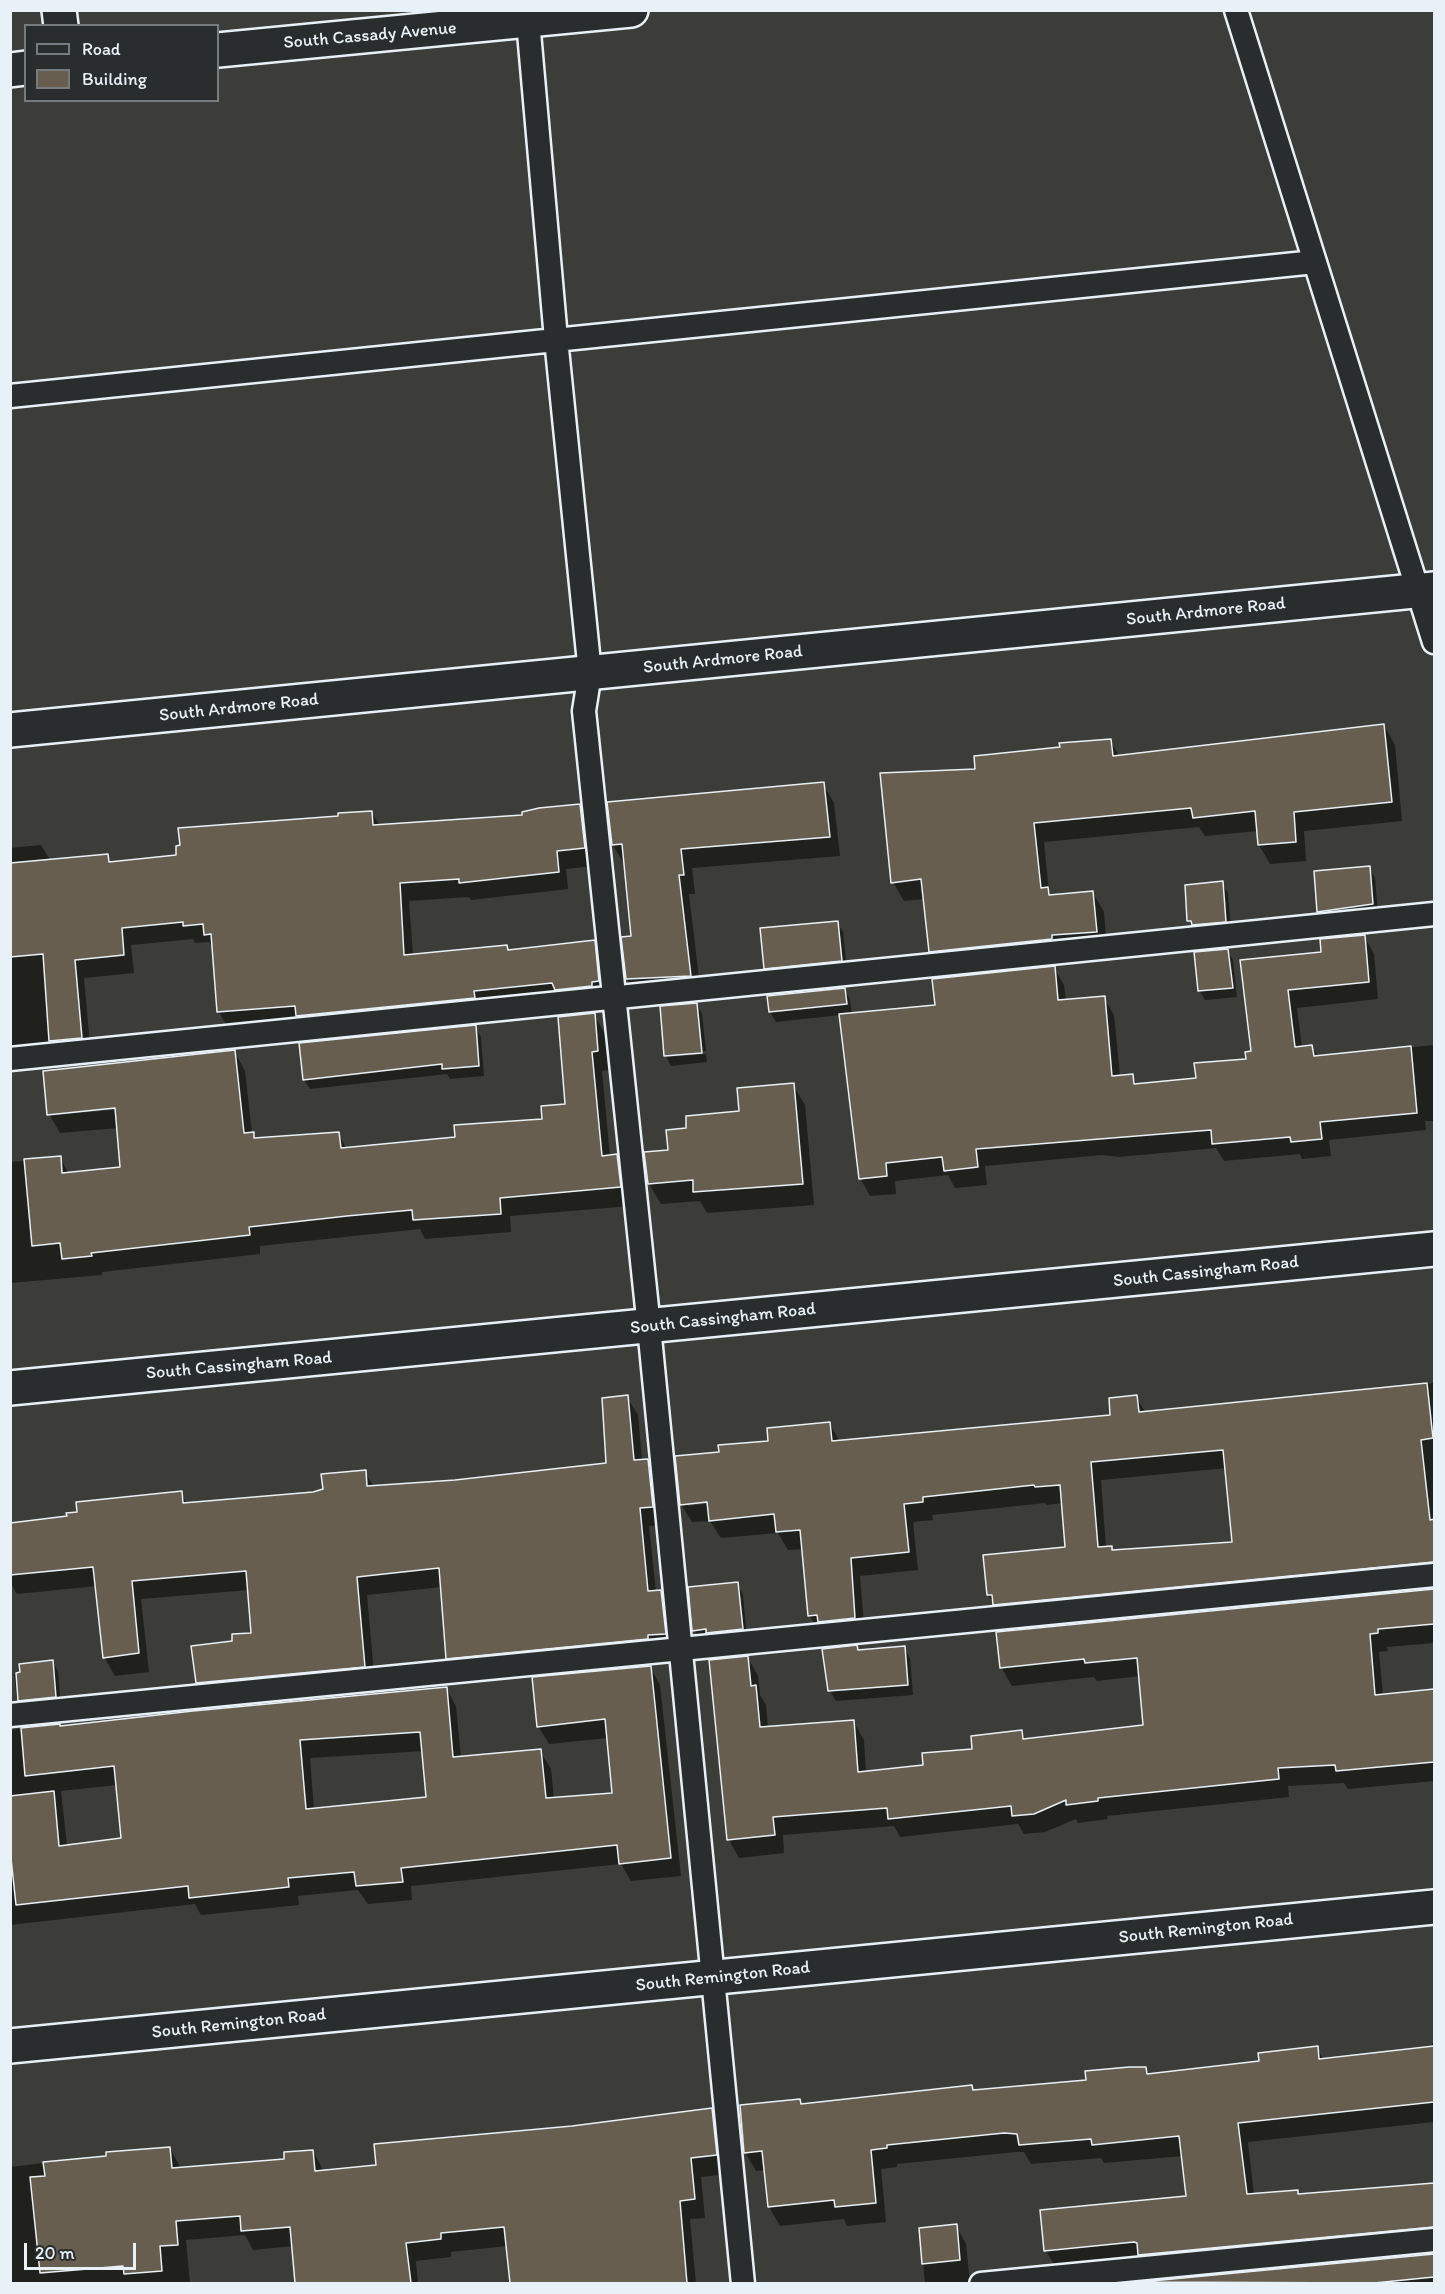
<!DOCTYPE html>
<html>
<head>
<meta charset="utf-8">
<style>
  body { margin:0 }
  #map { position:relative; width:1445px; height:2294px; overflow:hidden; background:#3c3c38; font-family:Itim,sans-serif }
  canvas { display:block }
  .frame { position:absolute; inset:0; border:12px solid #e8f1f8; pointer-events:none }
  .legend { position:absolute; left:24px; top:24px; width:195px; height:78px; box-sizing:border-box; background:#2a2d2e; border:2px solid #767b7f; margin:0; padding:8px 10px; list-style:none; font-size:18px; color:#e8f1f8 }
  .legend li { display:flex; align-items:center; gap:12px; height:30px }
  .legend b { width:30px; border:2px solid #767b7f }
  .scale { position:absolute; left:24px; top:2243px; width:112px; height:27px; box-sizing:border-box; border:3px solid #e8f1f8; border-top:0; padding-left:8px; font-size:18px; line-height:21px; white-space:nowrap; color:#e8f1f8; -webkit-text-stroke:4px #2a2d2e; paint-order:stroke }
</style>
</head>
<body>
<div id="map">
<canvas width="1445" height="2294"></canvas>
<div class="frame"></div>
<ul class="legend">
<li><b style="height:8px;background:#2a2d2e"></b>Road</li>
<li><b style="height:16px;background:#675e4f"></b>Building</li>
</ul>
<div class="scale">20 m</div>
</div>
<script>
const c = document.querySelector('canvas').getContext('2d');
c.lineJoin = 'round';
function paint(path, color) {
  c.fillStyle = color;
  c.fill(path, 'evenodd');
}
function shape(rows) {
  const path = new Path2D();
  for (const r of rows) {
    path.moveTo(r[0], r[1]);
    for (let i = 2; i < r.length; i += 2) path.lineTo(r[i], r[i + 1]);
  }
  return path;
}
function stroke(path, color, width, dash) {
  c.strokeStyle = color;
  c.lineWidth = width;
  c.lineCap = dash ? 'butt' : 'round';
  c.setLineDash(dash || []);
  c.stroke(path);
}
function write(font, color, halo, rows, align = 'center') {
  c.font = font + ' Itim,sans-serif';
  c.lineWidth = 6;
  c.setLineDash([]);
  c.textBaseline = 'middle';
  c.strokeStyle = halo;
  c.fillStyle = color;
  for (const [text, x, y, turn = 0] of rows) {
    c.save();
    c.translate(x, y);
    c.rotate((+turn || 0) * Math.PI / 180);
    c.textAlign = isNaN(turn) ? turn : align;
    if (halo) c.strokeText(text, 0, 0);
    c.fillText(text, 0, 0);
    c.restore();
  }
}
paint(shape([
  [1384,725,1395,745,1402,821,1304,831,1306,861,1270,864,1259,845,1258,831,1205,836,1199,827,1044,842,1049,892,1052,896,1093,893,1104,912,1107,951,942,971,931,951,925,899,904,901,893,882,977,770,1061,748,1110,740,1120,757],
  [823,784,834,803,840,856,692,868,695,894,689,894,701,995,639,998,627,979,623,939,633,938,624,864,613,845,609,803],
  [579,806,590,823,594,866,566,869,568,889,471,900,469,897,409,901,413,955,507,947,509,951,594,942,604,960,608,999,229,1030,219,1012,214,950,209,942,195,943,193,939,131,945,134,973,84,978,91,1056,10,1056,10,848,41,845,51,861,107,856,112,863,178,856,371,812,380,826,524,816],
  [1369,868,1375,878,1378,914,1324,922,1319,912,1315,872],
  [1222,883,1228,893,1231,931,1194,930,1189,920],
  [837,922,843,932,847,970,771,978,765,968],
  [1364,936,1374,954,1378,999,1297,1008,1302,1047,1312,1046,1318,1057,1434,1045,1434,1121,1425,1121,1426,1130,1329,1140,1331,1156,1302,1159,1300,1154,1224,1161,1216,1148,1119,1157,1102,1155,985,1166,987,1185,955,1188,948,1175,895,1181,896,1194,870,1196,860,1178,841,1015,776,1022,770,1012,768,997,844,989,850,999,852,1014,937,1006,1054,968,1064,985,1066,1001,1104,998,1114,1015,1120,1076,1132,1075,1137,1085,1197,1079,1248,1060,1252,1052,1242,961,1323,953],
  [1227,950,1233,960,1237,997,1205,1000,1199,990],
  [697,1004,702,1014,706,1051,668,1054,668,1057,706,1054,707,1062,671,1066,666,1056],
  [594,1015,605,1034,608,1070,602,1071,610,1157,616,1156,627,1175,631,1206,510,1216,511,1232,425,1239,420,1229,260,1246,260,1254,102,1272,102,1275,10,1283,10,1162,60,1158,69,1174,122,1168,118,1128,60,1133,49,1114,44,1071,234,1051,245,1071,252,1133,257,1139,338,1134,347,1149,457,1139,544,1121,567,1105],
  [122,1106,123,1109,55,1115,55,1112],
  [475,1027,481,1037,484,1076,450,1079,447,1074,310,1089,304,1080],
  [793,1085,805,1105,814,1205,707,1213,700,1201,661,1204,649,1184,669,1152,688,1130,740,1112],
  [1434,1383,1434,1580,999,1613,988,1595,1067,1549,1063,1503,1047,1505,1045,1503,932,1515,933,1520,913,1522,918,1570,860,1576,865,1636,820,1633,809,1615,803,1549,788,1550,778,1533,721,1538,710,1521,692,1522,681,1504,721,1453,770,1442,830,1424,840,1442,1112,1416,1136,1397,1146,1413],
  [1227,1468,1234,1543,1113,1552,1111,1548,1106,1548,1101,1480],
  [714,1500,715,1503,688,1506,688,1503],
  [627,1397,638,1415,642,1461,648,1460,658,1479,663,1525,649,1526,656,1592,660,1591,671,1610,675,1652,458,1677,448,1658,442,1587,367,1595,375,1685,208,1701,197,1683,234,1642,253,1634,249,1590,141,1599,149,1672,115,1676,104,1657,97,1586,17,1594,10,1582,10,1524,68,1517,181,1493,187,1504,314,1493,365,1472,374,1487,456,1482,608,1464],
  [737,1584,743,1594,747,1639,700,1640,694,1630],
  [1434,1590,1434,1643,1387,1647,1388,1651,1379,1652,1383,1695,1434,1691,1434,1781,1348,1789,1344,1783,1288,1786,1289,1797,1107,1816,1108,1819,1078,1823,1076,1819,1045,1832,1024,1834,1018,1824,900,1837,894,1826,783,1835,784,1853,739,1858,729,1840,748,1658,758,1676,760,1695,766,1705,768,1728,853,1721,864,1740,866,1772,924,1767,1021,1732,1026,1740,1144,1727,1140,1676,1097,1681,1094,1677,1012,1686,1001,1667,997,1633],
  [856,1647,859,1652,904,1648,910,1658,913,1695,836,1701,830,1691],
  [52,1661,58,1671,61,1707,23,1710,17,1700,14,1674],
  [650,1667,660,1685,681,1876,631,1881,621,1864,411,1886,412,1900,368,1904,358,1890,298,1896,299,1905,201,1915,195,1904,10,1925,10,1730,59,1725,61,1728,446,1688,456,1706,461,1758,540,1751,551,1769,554,1799,614,1794,608,1738,549,1744,538,1726],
  [424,1751,428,1798,314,1810,310,1758],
  [117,1785,123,1840,67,1846,61,1791],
  [1432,2043,1434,2043,1434,2122,1248,2142,1254,2195,1297,2191,1300,2196,1424,2185,1434,2203,1434,2246,1057,2269,1046,2251,1188,2197,1183,2156,1104,2163,1101,2158,1031,2164,1024,2152,1016,2152,897,2164,897,2167,881,2169,886,2222,847,2226,844,2219,780,2226,769,2207,765,2170,756,2171,745,2152,799,2100,802,2105,971,2087,974,2091,1088,2082,1145,2068,1149,2075,1260,2062,1317,2048,1324,2060,1432,2048],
  [711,2110,722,2129,727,2174,701,2177,705,2218,690,2219,696,2284,511,2284,507,2246,451,2252,451,2257,416,2261,418,2284,297,2284,294,2246,253,2250,245,2235,186,2240,190,2284,10,2284,10,2167,170,2148,181,2169,286,2160,313,2151,324,2172,377,2167,572,2128],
  [956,2226,966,2244,970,2284,925,2284,920,2229],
  [1431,2255,1434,2261,1434,2284,1143,2283]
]), '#0007');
const building = shape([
  [1384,724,1392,802,1294,812,1296,842,1258,845,1255,811,1193,818,1191,808,1034,823,1041,888,1048,887,1049,895,1093,891,1097,932,1052,935,1052,939,929,952,921,879,891,883,880,773,975,769,974,756,1060,747,1059,743,1111,739,1113,756,1384,724],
  [824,782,830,837,681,849,684,875,679,875,691,976,626,979,621,937,631,936,622,844,612,845,607,802,824,782],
  [580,804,585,848,557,851,559,872,459,883,459,879,400,883,404,955,507,945,508,950,595,940,599,981,592,982,592,986,555,990,552,983,474,991,475,998,296,1016,295,1006,217,1012,211,934,204,935,203,924,183,926,183,922,122,928,124,955,75,960,82,1038,49,1041,43,954,10,957,10,863,108,854,109,862,176,855,176,846,180,845,178,828,338,816,338,813,372,811,373,825,522,815,522,812,539,808,580,804],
  [1370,866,1373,904,1317,912,1314,871,1370,866],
  [1223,881,1226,922,1192,925,1191,921,1187,921,1185,885,1223,881],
  [838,921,842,961,764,969,760,928,838,921],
  [1365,935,1369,982,1288,990,1295,1047,1312,1045,1314,1056,1411,1046,1417,1113,1320,1122,1322,1139,1291,1142,1290,1137,1212,1144,1211,1130,976,1149,978,1167,944,1171,942,1157,886,1163,887,1176,859,1179,839,1014,935,1005,932,979,1055,966,1058,1000,1105,996,1112,1076,1133,1074,1134,1084,1196,1078,1194,1063,1246,1059,1245,1052,1251,1051,1240,960,1321,952,1320,939,1365,935],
  [1228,949,1233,988,1198,991,1194,952,1228,949],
  [845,988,847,1004,769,1012,767,996,845,988],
  [697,1003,702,1053,664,1056,660,1006,697,1003],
  [595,1013,598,1051,592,1052,602,1156,617,1154,621,1187,500,1198,501,1214,413,1220,412,1210,347,1216,249,1227,250,1235,91,1253,92,1256,62,1259,60,1243,32,1246,24,1159,61,1156,62,1173,120,1167,115,1108,47,1115,43,1071,235,1050,244,1133,254,1132,254,1138,339,1132,341,1148,455,1137,454,1125,542,1119,541,1106,565,1104,558,1017,595,1013],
  [476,1025,479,1066,442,1069,442,1064,303,1080,299,1043,476,1025],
  [794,1083,803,1184,693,1192,693,1180,648,1184,644,1152,668,1150,666,1130,686,1128,686,1116,739,1111,737,1088,794,1083],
  [1427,1383,1433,1438,1421,1440,1430,1520,1434,1519,1434,1562,993,1605,992,1595,987,1595,983,1555,1065,1547,1060,1485,1035,1487,1034,1485,923,1497,923,1502,904,1504,909,1552,851,1558,855,1618,818,1622,817,1615,808,1616,800,1530,776,1532,774,1514,709,1521,707,1502,680,1505,675,1456,719,1452,718,1445,768,1441,767,1428,830,1422,832,1441,1110,1415,1109,1398,1137,1395,1139,1412,1427,1383],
  [1223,1450,1232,1542,1112,1550,1112,1546,1098,1547,1091,1462,1223,1450],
  [628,1395,634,1460,648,1459,653,1507,640,1508,648,1591,661,1590,666,1634,648,1635,648,1639,446,1659,439,1568,357,1577,365,1667,196,1683,191,1646,232,1641,232,1634,251,1633,246,1571,132,1581,139,1653,103,1658,93,1567,10,1575,10,1523,67,1516,66,1513,77,1512,76,1502,182,1491,183,1503,313,1492,323,1489,321,1474,366,1470,367,1486,455,1480,606,1463,602,1398,628,1395],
  [738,1582,743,1629,706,1633,706,1629,692,1631,688,1587,738,1582],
  [1434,1589,1434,1624,1378,1629,1378,1633,1370,1634,1375,1695,1434,1689,1434,1762,1336,1771,1335,1765,1278,1768,1279,1779,1098,1798,1098,1801,1066,1805,1066,1800,1034,1814,1012,1816,1011,1806,888,1819,887,1808,773,1817,775,1835,727,1840,709,1660,748,1656,751,1686,756,1685,760,1727,854,1720,858,1772,923,1765,922,1753,972,1749,971,1736,1022,1730,1023,1739,1143,1725,1137,1658,1085,1663,1084,1659,1000,1668,996,1632,1434,1589],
  [857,1645,858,1650,905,1646,908,1685,828,1691,822,1649,857,1645],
  [53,1660,56,1697,18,1701,16,1673,20,1672,19,1664,53,1660],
  [651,1666,671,1858,619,1864,617,1845,401,1868,403,1882,356,1886,354,1872,288,1878,289,1887,189,1898,188,1886,16,1905,10,1849,10,1796,54,1791,59,1846,121,1838,114,1766,25,1776,21,1728,60,1724,60,1726,193,1711,447,1687,453,1757,541,1749,546,1798,612,1793,605,1719,537,1727,532,1677,651,1666],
  [420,1732,426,1797,306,1809,300,1740,420,1732],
  [1318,2046,1319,2059,1434,2046,1434,2102,1238,2123,1247,2194,1298,2190,1298,2194,1434,2183,1434,2227,1138,2255,1137,2243,1134,2242,1044,2251,1040,2210,1186,2196,1179,2136,1092,2145,1091,2139,1019,2145,1017,2134,1004,2133,887,2145,887,2148,871,2150,876,2203,835,2207,834,2200,768,2207,762,2151,744,2153,740,2105,800,2099,801,2104,972,2085,973,2090,1086,2080,1085,2071,1129,2067,1146,2067,1147,2074,1259,2061,1258,2053,1318,2046],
  [712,2108,717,2155,691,2158,695,2199,680,2201,687,2283,510,2283,504,2227,441,2233,441,2239,406,2243,411,2283,295,2283,290,2227,241,2231,240,2216,176,2221,178,2245,160,2246,162,2271,124,2274,123,2266,40,2273,30,2177,45,2176,43,2162,106,2156,106,2152,170,2147,172,2168,284,2159,284,2152,313,2150,315,2171,376,2165,374,2144,572,2126,712,2108],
  [957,2224,960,2260,922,2264,919,2228,957,2224],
  [1434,2254,1434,2277,1374,2283,1141,2282,1434,2254]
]);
paint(building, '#675e4f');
stroke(building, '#e8f1f8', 1.5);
const lane = shape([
  [1236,10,1434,642],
  [528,21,556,339,590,673,584,711,649,1327,743,2284],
  [10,396,1315,262],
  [10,1059,1434,914],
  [10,1715,1434,1575],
  [981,2284,1434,2240]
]);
const street = shape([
  [59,10,61,26],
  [10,730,1434,589],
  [10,1388,1434,1249],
  [10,2046,1434,1907]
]);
const secondary = shape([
  [218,50,631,10],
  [10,70,26,68]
]);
stroke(lane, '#e8f1f8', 27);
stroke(street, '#e8f1f8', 38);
stroke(secondary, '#e8f1f8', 38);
stroke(lane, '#2a2d2e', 22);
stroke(street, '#2a2d2e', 33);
stroke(secondary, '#2a2d2e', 33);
write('18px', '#e8f1f8', '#2a2d2e', [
  ["South Cassady Avenue",370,36,-5],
  ["South Ardmore Road",1206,612,-6],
  ["South Ardmore Road",723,660,-6],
  ["South Ardmore Road",239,708,-6],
  ["South Cassingham Road",1206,1272,-6],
  ["South Cassingham Road",723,1319,-6],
  ["South Cassingham Road",239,1366,-5],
  ["South Remington Road",1206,1929,-6],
  ["South Remington Road",723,1977,-6],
  ["South Remington Road",239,2024,-6]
]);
</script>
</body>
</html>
